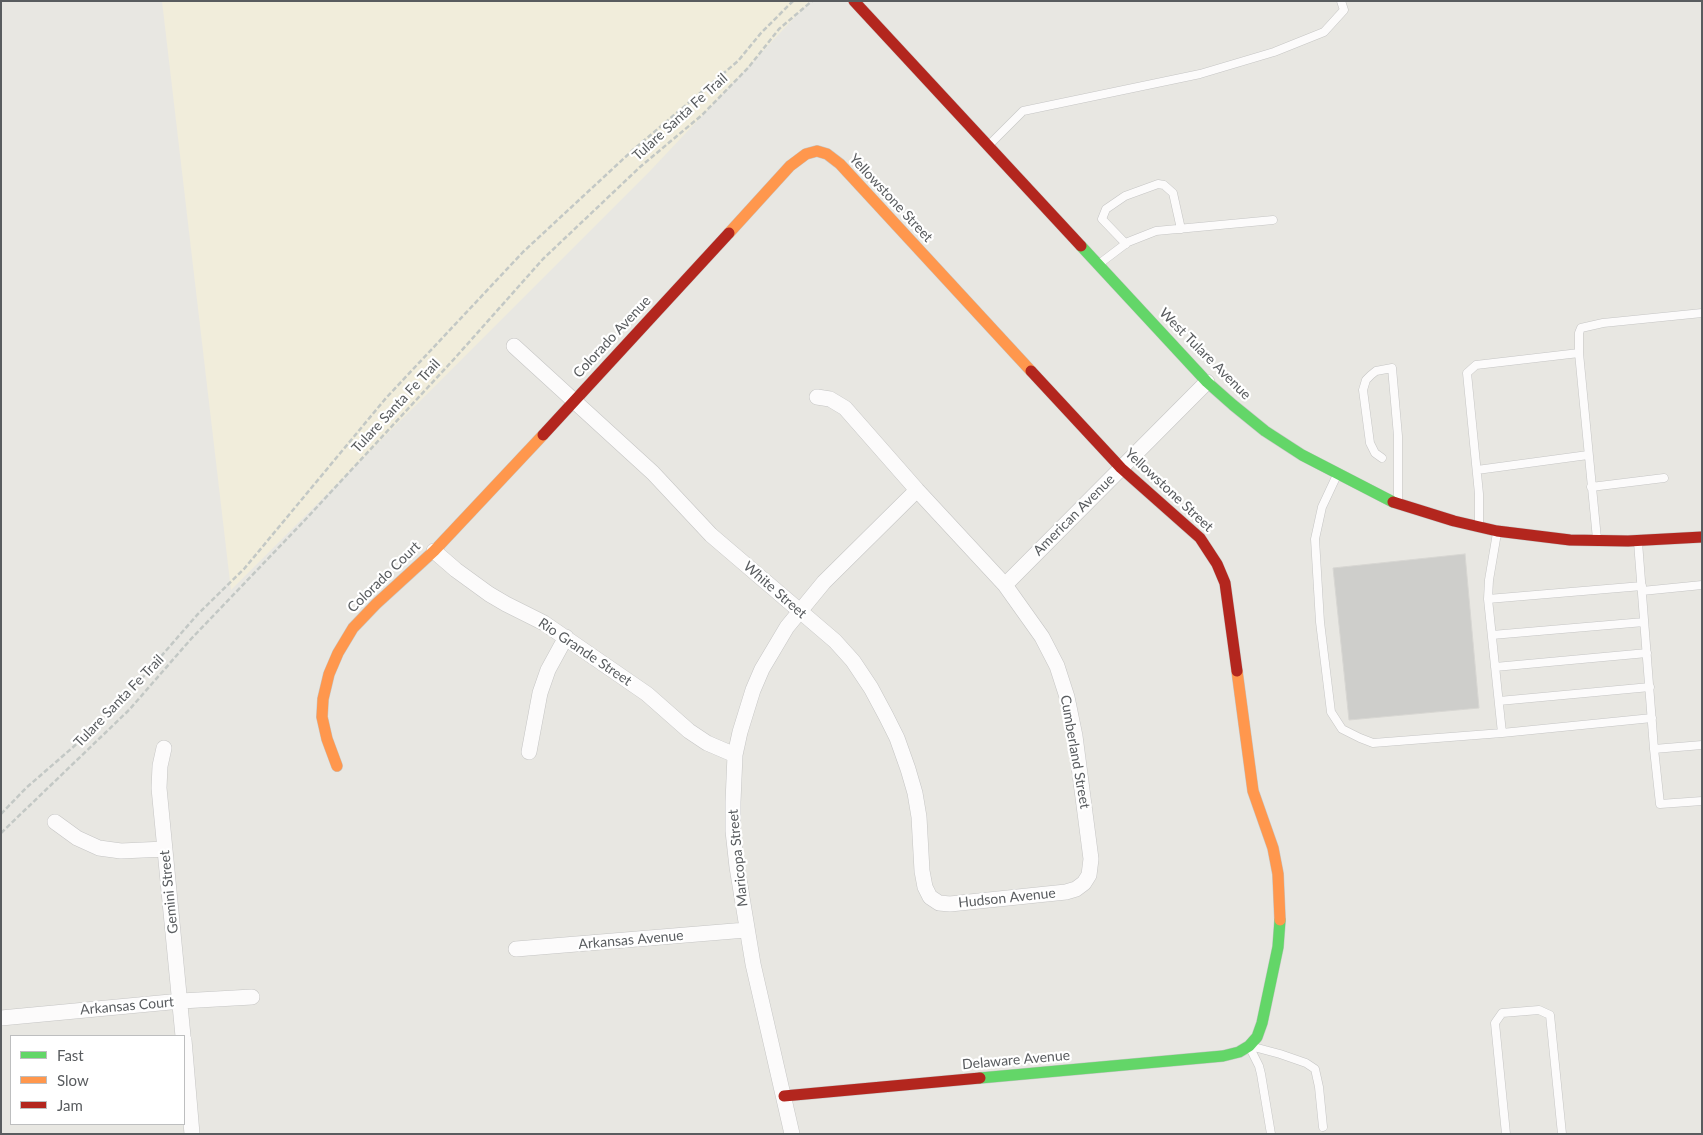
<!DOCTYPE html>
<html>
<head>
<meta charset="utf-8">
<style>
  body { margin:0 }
  #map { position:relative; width:1703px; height:1135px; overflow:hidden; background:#e8e7e2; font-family:Lato,sans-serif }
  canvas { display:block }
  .frame { position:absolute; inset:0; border:2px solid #595c5f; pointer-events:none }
  .legend { position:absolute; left:10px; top:1035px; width:175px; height:90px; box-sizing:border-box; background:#fff; border:1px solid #bdbebf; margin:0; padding:6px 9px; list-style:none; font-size:15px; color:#595c5f }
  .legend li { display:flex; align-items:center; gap:10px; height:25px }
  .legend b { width:25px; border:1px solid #bdbebf }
</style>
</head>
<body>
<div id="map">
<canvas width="1703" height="1135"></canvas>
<div class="frame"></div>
<ul class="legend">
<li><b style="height:6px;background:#63d668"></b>Fast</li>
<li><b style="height:6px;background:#ff974d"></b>Slow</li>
<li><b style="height:6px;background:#b3261e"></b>Jam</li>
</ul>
</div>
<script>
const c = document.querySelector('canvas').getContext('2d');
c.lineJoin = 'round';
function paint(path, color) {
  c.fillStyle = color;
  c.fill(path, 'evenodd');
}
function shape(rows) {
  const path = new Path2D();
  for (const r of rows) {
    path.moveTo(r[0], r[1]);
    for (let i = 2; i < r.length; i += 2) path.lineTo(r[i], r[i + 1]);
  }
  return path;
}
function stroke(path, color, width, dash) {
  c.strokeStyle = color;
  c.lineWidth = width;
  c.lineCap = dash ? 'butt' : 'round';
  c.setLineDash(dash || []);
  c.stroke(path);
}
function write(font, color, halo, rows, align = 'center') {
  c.font = font + ' Lato,sans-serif';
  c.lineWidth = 4.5;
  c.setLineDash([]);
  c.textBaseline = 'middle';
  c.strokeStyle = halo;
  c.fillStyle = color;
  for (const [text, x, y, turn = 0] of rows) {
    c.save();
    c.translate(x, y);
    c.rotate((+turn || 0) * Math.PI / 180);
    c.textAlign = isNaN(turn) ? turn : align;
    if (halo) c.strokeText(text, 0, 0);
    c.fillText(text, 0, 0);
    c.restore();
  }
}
paint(shape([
  [162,1,810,1,650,171,231,590]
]), '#f1eddb');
const building = shape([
  [1465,554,1479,708,1349,720,1333,568,1465,554]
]);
paint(building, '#cececb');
stroke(building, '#d7d6d2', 1);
const lane = shape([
  [988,146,1023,111,1200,74,1274,52,1324,32,1344,10,1341,1],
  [1126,244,1102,219,1106,209,1125,196,1158,184,1164,185,1173,193,1181,229],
  [1099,264,1128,242,1156,231,1273,220],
  [1382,458,1375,453,1370,443,1363,390,1366,380,1371,375,1376,371,1392,368,1398,436,1398,504],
  [1477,470,1588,455],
  [1337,475,1322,507,1315,539,1320,622,1331,712,1342,729,1360,738,1373,743,1502,733],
  [1591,487,1664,478],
  [1479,525,1479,494,1467,373,1476,365,1579,353],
  [1497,533,1489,580,1488,599,1502,733,1652,718],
  [1597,539,1579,353,1579,333,1581,328,1603,323,1702,313],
  [1638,542,1654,749,1702,745],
  [1642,591,1702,585],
  [1488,599,1642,586],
  [1492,635,1644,622],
  [1495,667,1647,653],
  [1499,701,1650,687],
  [1654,749,1660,804,1702,801],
  [1249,1046,1259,1066,1261,1074,1271,1134],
  [1250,1046,1280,1054,1306,1063,1315,1069,1319,1087,1323,1127],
  [1506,1134,1495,1023,1502,1013,1539,1010,1550,1015,1562,1134]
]);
const street = shape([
  [514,346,653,473,711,535,835,641,853,661,871,688,886,716,897,738,908,769,915,793,919,817,922,871,925,887,930,897,939,903,950,904,1066,892,1076,889,1084,883,1089,875,1091,859,1075,736,1067,697,1057,666,1042,637,1005,585,917,490,845,408,830,399,817,397],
  [434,551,456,570,489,594,506,604,544,623,647,694,689,731,707,743,735,755],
  [1005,585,1207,382],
  [164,748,160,766,159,788,183,1036],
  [529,752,540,693,548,670,566,637],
  [55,822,77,838,99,848,121,851,165,849],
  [516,949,746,930],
  [1,1018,181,1001,252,997],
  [184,1040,192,1134],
  [792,1134,753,964,737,867,733,831,733,802,735,755,740,732,753,690,762,669,787,627,824,582,917,490]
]);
const fast = shape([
  [1081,246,1207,382,1233,405,1265,431,1302,455,1393,502],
  [980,1078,1223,1056,1239,1052,1249,1046,1257,1037,1262,1023,1278,947,1280,920]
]);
const slow = shape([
  [729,233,790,166,806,154,817,151,827,154,840,164,1031,371],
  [1237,671,1253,791,1273,848,1278,874,1280,920],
  [337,766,327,739,322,717,323,699,329,674,338,653,353,628,376,604,434,551,543,435]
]);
const jam = shape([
  [854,1,1081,246],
  [1031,371,1121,468,1200,538,1217,564,1225,583,1237,671],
  [543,435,729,233],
  [1393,502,1454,521,1497,531,1570,540,1628,541,1702,537],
  [784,1096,980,1078]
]);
stroke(lane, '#c5c5c4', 9);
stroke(street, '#c5c5c4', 16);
stroke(fast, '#c5c6c5', 12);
stroke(slow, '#c5c6c5', 12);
stroke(jam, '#c5c6c5', 12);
stroke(shape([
  [1,814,26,788,110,715,197,615,244,569,386,398,523,252,634,149,738,61,761,33,793,1],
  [1,833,129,710,191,639,305,520,455,358,543,259,640,167,702,115,748,68,779,29,812,1]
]), '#c3c8c5', 2.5, [5, 2.5]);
stroke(lane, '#fcfbfb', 8);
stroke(street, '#fcfbfb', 15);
stroke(fast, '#63d668', 11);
stroke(slow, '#ff974d', 11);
stroke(jam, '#b3261e', 11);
write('14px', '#595c5f', '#fff', [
  ["Tulare Santa Fe Trail",680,117,-42],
  ["Yellowstone Street",891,198,47],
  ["Colorado Avenue",612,337,-47],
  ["West Tulare Avenue",1205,354,45],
  ["Tulare Santa Fe Trail",396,406,-47],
  ["Yellowstone Street",1169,490,43],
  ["American Avenue",1074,515,-45],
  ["Colorado Court",384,577,-44],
  ["White Street",775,590,41],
  ["Rio Grande Street",585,652,34],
  ["Tulare Santa Fe Trail",119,701,-46],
  ["Cumberland Street",1075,752,80],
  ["Maricopa Street",738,858,-96],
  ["Gemini Street",169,892,-96],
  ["Hudson Avenue",1007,898,-6],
  ["Arkansas Avenue",631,940,-5],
  ["Arkansas Court",127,1006,-5],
  ["Delaware Avenue",1016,1060,-5]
]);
</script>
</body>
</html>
